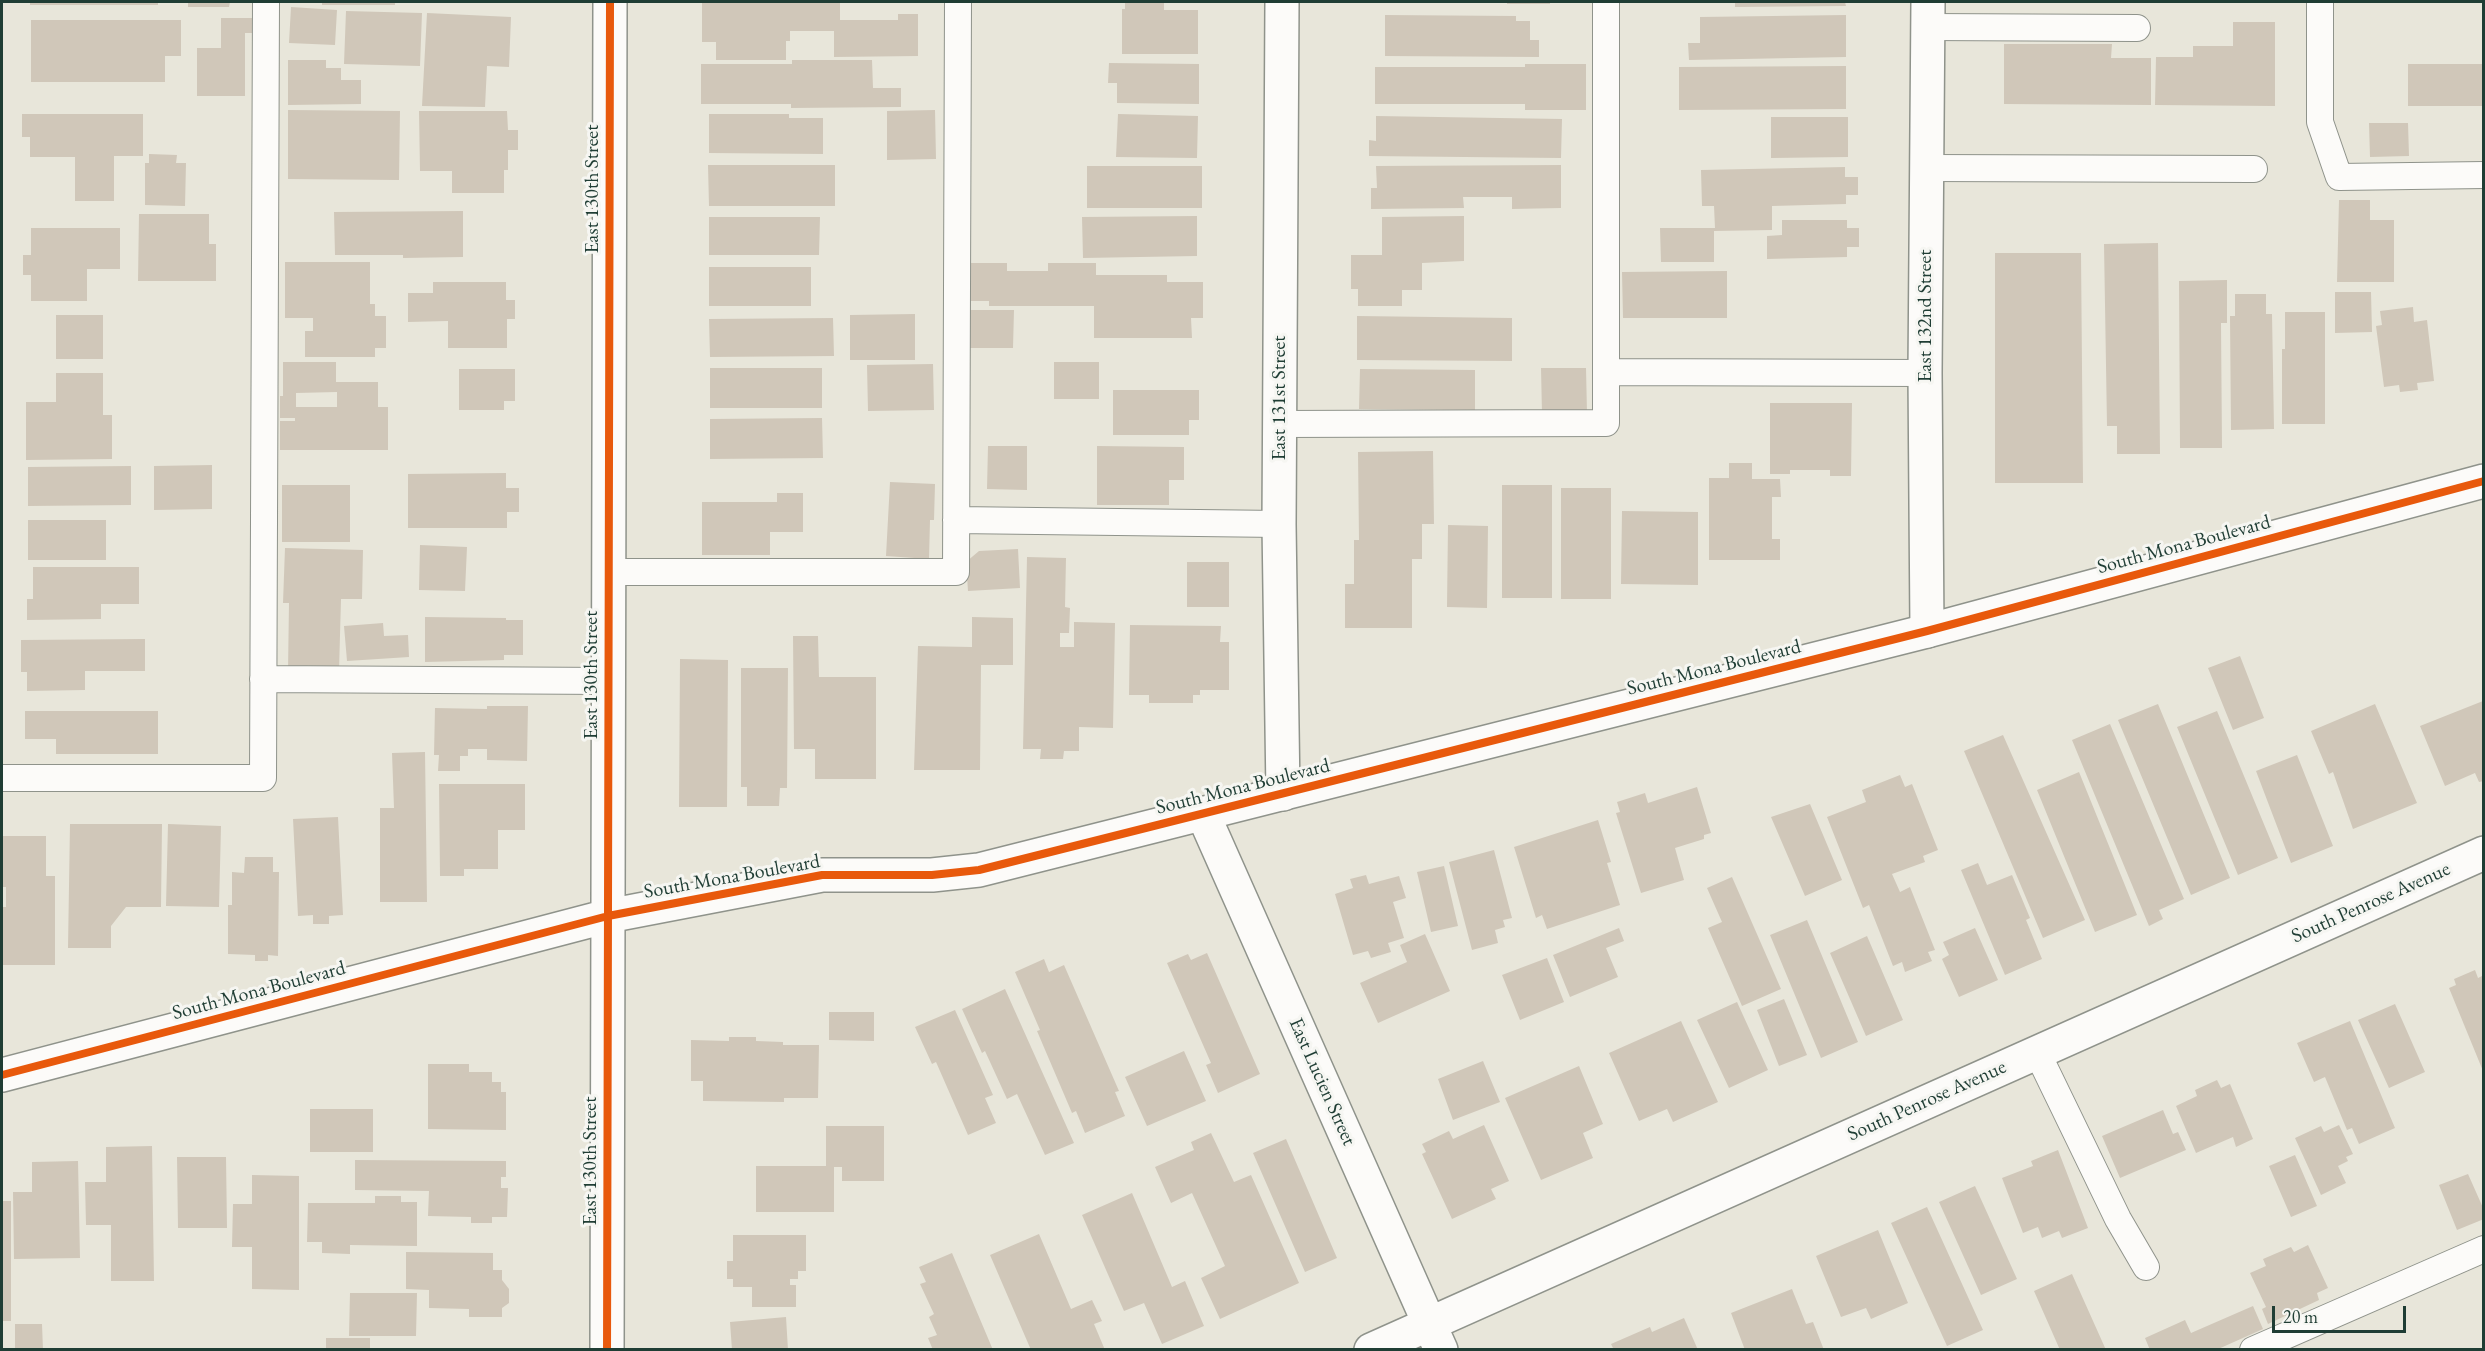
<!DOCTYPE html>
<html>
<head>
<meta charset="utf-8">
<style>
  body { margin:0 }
  #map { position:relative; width:2485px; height:1351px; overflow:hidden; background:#e8e6da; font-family:"EB Garamond",serif }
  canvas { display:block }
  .frame { position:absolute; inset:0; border:3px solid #1f3d34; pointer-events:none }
  .scale { position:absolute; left:2272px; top:1306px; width:134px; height:27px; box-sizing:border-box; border:3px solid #1f3d34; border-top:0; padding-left:8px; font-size:18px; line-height:21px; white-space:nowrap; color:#1f3d34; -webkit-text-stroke:4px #f6f6f2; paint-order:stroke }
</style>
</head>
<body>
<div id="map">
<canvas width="2485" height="1351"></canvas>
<div class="frame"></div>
<div class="scale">20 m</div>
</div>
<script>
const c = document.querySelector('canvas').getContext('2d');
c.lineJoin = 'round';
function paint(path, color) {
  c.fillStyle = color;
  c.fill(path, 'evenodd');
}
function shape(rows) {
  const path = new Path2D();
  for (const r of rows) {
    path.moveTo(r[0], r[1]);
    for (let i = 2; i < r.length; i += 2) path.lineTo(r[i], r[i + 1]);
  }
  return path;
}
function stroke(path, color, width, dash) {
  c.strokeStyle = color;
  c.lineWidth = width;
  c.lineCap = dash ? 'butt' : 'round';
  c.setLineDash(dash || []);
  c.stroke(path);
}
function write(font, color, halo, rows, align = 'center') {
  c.font = font + ' "EB Garamond",serif';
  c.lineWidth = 6;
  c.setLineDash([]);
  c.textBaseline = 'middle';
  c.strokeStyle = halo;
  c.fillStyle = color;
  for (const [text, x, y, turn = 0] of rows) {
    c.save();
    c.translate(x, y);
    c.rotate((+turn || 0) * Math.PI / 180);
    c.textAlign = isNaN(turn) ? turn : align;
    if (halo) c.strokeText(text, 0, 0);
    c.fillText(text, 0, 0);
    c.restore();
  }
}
paint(shape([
  [30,2,158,2,158,5,30,5],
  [188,2,230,2,229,7,188,7],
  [322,2,395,2,395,5,322,5],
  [702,2,840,2,840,20,898,20,898,14,918,14,918,56,834,57,834,31,790,31,790,41,786,41,786,60,716,60,716,42,702,42],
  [1125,2,1164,2,1164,10,1198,10,1198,54,1122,54,1122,9,1125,9],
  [1507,2,1550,2,1550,4,1507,4],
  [1735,2,1845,2,1846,6,1735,7],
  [291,7,337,10,335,45,289,43],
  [346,11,422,13,420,66,344,64],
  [427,13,511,17,509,67,487,66,485,107,422,106],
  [1385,15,1516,16,1516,21,1530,21,1530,40,1539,40,1539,57,1385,56],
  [1846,15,1846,57,1689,60,1688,43,1700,43,1700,17],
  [221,18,254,18,254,33,245,33,245,96,197,96,197,48,221,48],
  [31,20,181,20,181,56,165,56,165,82,31,82],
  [2233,22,2275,22,2275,106,2155,105,2156,57,2193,57,2193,46,2233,46],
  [2004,44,2112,44,2111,58,2151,58,2151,105,2004,104],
  [288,60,326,60,326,68,341,68,341,80,361,80,361,104,288,105],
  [792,60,872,60,873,88,901,88,901,107,791,108,791,104,701,104,701,64,792,64],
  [1109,63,1199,64,1199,104,1117,103,1117,83,1108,83],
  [1525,64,1586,64,1586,110,1525,110,1525,104,1375,104,1375,67,1525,67],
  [2408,64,2484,64,2484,106,2408,106],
  [1846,66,1846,109,1679,110,1679,67],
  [288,110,400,111,399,180,288,179],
  [935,110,936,159,887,160,887,111],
  [419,111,507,111,508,130,518,130,518,150,508,150,508,170,504,170,504,193,452,193,452,171,420,171],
  [22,114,143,114,143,156,114,156,114,201,75,201,75,157,30,157,30,137,22,137],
  [709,114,789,114,789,118,823,118,823,154,709,153],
  [1118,114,1198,116,1197,158,1116,157],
  [1376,116,1562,119,1561,158,1369,156,1369,140,1376,141],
  [1771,117,1848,117,1848,157,1771,158],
  [2369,123,2408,123,2409,156,2370,157],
  [149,154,177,155,176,163,186,163,185,206,145,205,145,163,149,163],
  [708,165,835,165,835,206,709,206],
  [1561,165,1561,208,1512,209,1512,197,1463,197,1464,208,1371,209,1371,188,1377,188,1376,166],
  [1087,166,1202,166,1202,208,1087,208],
  [1845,167,1845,177,1858,177,1858,195,1846,195,1846,204,1772,206,1772,230,1714,231,1714,262,1661,262,1660,228,1715,228,1714,206,1702,206,1701,170],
  [2339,200,2370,200,2370,220,2394,220,2394,282,2337,282],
  [463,211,463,257,403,258,403,255,335,255,334,212],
  [139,214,209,214,209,244,216,244,216,281,138,281],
  [1197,216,1197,256,1083,258,1082,217],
  [1464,216,1464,261,1422,263,1422,290,1402,290,1402,306,1358,306,1358,289,1351,289,1351,255,1382,255,1382,217],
  [709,217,820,217,819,255,709,255],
  [1782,220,1847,220,1847,228,1859,228,1859,247,1847,247,1847,257,1767,259,1767,236,1782,235],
  [31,228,120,228,120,269,87,269,87,301,31,301,31,275,23,275,23,255,31,255],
  [2158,243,2160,454,2117,454,2117,426,2107,426,2104,244],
  [1995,253,2081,253,2083,483,1995,483],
  [285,262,370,262,370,304,375,304,375,316,386,316,386,348,375,348,375,357,305,357,305,331,313,331,313,318,285,318],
  [970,263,1007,263,1007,271,1048,271,1048,263,1096,263,1096,275,1167,275,1167,282,1203,282,1203,318,1191,318,1192,338,1094,338,1094,306,989,306,989,301,970,301],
  [709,267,811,267,811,306,709,306],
  [1727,271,1727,318,1623,318,1622,272],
  [2227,280,2227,323,2221,323,2222,448,2180,448,2179,281],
  [433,282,506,282,506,300,515,300,515,319,507,319,507,348,448,348,448,321,408,322,408,293,433,293],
  [2335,292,2371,292,2372,332,2335,333],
  [2235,294,2266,294,2266,314,2272,314,2274,429,2231,430,2230,316,2235,316],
  [2413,307,2414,322,2427,320,2434,381,2417,383,2418,390,2400,392,2399,385,2384,387,2376,326,2382,325,2380,311],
  [968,310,1014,310,1013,348,968,348],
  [2285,312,2325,312,2325,424,2282,424,2282,349,2285,349],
  [915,314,915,360,850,360,850,315],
  [56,315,103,315,103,359,56,359],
  [1357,316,1512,318,1512,361,1357,360],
  [833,318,834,356,710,357,709,319],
  [283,362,336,362,336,382,378,382,378,407,388,407,388,450,280,450,280,421,295,421,295,418,280,418,280,396,283,396],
  [337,392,337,407,296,407,296,393],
  [1054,362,1099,362,1099,399,1054,399],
  [933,364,934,410,868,411,867,365],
  [710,368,822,368,822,408,710,408],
  [1541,368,1586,368,1587,413,1542,414],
  [459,369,515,369,515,401,504,401,504,410,459,410],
  [1360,369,1475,370,1475,410,1359,409],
  [56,373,103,373,103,415,112,415,112,459,26,460,26,402,56,402],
  [1113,390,1199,390,1199,420,1189,420,1189,435,1113,435],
  [1770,403,1852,403,1851,476,1830,476,1830,470,1790,470,1790,474,1770,474],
  [822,418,823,458,710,459,710,419],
  [988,446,1027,446,1027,490,987,489],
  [1097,446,1184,447,1184,480,1169,480,1169,505,1097,505],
  [1433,451,1434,524,1422,524,1422,559,1412,559,1412,628,1345,628,1345,584,1354,584,1354,540,1359,540,1358,452],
  [1729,463,1752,463,1752,479,1780,479,1781,497,1772,497,1772,539,1780,539,1780,560,1709,560,1709,478,1729,478],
  [212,465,212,509,154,510,154,466],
  [131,466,131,505,28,506,28,467],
  [506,473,506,488,519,488,519,512,507,512,507,528,408,528,408,474],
  [890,482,935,484,934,520,930,520,929,559,886,556],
  [282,485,350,485,350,542,282,542],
  [1502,485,1552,485,1552,598,1502,598],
  [1561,488,1611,488,1611,599,1561,599],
  [777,493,803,493,803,532,770,532,770,555,702,555,702,502,777,502],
  [1622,511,1698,512,1698,585,1621,584],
  [28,520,106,520,106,560,28,560],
  [1448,525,1488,526,1487,608,1447,607],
  [420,545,467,547,465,591,419,590],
  [285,548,363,550,362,599,341,599,339,671,288,671,289,603,283,603],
  [1018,549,1020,588,968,591,966,562,979,551],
  [1027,557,1066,558,1065,607,1070,608,1069,633,1060,633,1060,647,1074,647,1074,622,1115,623,1113,728,1079,727,1079,751,1064,751,1063,759,1040,759,1041,749,1023,749],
  [1187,562,1229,562,1229,607,1187,607],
  [33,567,139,567,139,604,101,604,101,619,27,620,27,599,33,599],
  [425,617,506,618,506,620,523,620,523,655,504,655,504,660,425,662],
  [972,617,1013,618,1013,665,981,665,980,770,914,770,918,646,972,647],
  [383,623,384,636,408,635,409,657,347,661,344,626],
  [1130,625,1221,626,1220,642,1229,642,1229,690,1200,690,1200,695,1193,695,1193,703,1149,703,1149,695,1129,695],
  [793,636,818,636,819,677,876,677,876,779,815,779,815,749,794,749],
  [145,639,145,671,85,671,85,690,27,691,27,672,21,672,21,640],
  [2240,656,2264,718,2233,730,2208,668],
  [680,659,728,660,727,807,679,807],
  [741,668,788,668,787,788,780,788,779,806,747,806,747,787,741,787],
  [2483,701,2484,781,2479,782,2475,773,2445,786,2420,726],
  [2158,704,2230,878,2191,895,2118,720],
  [2375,704,2417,803,2353,829,2333,772,2329,774,2311,731],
  [487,706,528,706,527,761,487,760,487,749,468,749,468,756,460,756,460,771,438,771,439,755,434,755,435,708,487,709],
  [25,711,158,711,158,754,56,754,56,739,25,739],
  [2217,711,2278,858,2238,875,2177,727],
  [2110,724,2184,899,2159,910,2163,919,2149,926,2072,740],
  [2003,735,2085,920,2043,938,1964,751],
  [425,752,427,902,380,902,380,808,394,808,392,753],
  [2297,755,2333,846,2291,863,2256,771],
  [2079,772,2137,915,2095,932,2037,790],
  [1900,775,1905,787,1912,784,1938,850,1923,856,1925,862,1892,874,1900,892,1910,887,1935,950,1928,952,1932,961,1905,972,1902,962,1893,966,1869,905,1863,908,1827,817,1866,802,1862,790],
  [439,784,525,784,525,830,498,830,498,869,464,869,464,876,440,876],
  [1697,787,1711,833,1704,835,1704,839,1675,848,1684,880,1641,893,1616,813,1620,812,1617,802,1645,793,1648,803],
  [1810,804,1842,880,1805,896,1771,817],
  [338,817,343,915,329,916,329,924,313,924,313,915,298,916,293,819],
  [1598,820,1611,862,1607,863,1620,905,1547,929,1542,915,1536,918,1514,847],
  [70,824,162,824,161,907,126,907,111,926,111,948,68,948],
  [168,824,221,826,219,907,166,906],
  [2,836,46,836,46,876,55,876,55,965,2,965,2,907,6,907,6,887,2,887],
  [1494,850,1512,918,1503,920,1505,927,1495,930,1498,943,1472,950,1449,862],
  [245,857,273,857,273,872,279,872,278,956,268,955,268,961,255,961,255,955,228,954,228,905,232,905,232,872,244,873],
  [1978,863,1987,885,2012,875,2030,918,2026,920,2042,959,2005,975,1961,870],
  [1444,866,1458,926,1431,932,1417,872],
  [1366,875,1369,884,1399,876,1406,898,1393,902,1404,938,1388,943,1391,952,1371,958,1368,951,1353,955,1335,894,1353,888,1350,879],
  [1732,877,1781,989,1742,1006,1708,928,1722,922,1707,888],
  [1807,920,1858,1042,1821,1058,1770,935],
  [1619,928,1624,941,1606,948,1618,977,1570,997,1553,955],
  [1975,928,1998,980,1959,997,1942,959,1949,955,1943,942],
  [1425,934,1450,991,1378,1023,1360,983,1407,962,1400,945],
  [1867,936,1903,1020,1866,1036,1830,953],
  [1207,953,1260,1074,1218,1093,1206,1065,1211,1063,1167,963,1188,954,1191,960],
  [1547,958,1564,1002,1520,1020,1502,975],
  [1044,959,1049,972,1064,965,1119,1091,1115,1092,1125,1116,1085,1133,1076,1111,1072,1113,1037,1031,1040,1030,1015,972],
  [2475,970,2478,978,2484,975,2483,1071,2449,988,2456,985,2454,979],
  [1005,989,1074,1143,1045,1155,1017,1094,1007,1099,985,1051,982,1053,962,1009],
  [1784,999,1807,1055,1779,1066,1757,1010],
  [1737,1002,1768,1070,1729,1088,1697,1020],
  [2395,1004,2425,1072,2389,1088,2358,1020],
  [955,1010,993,1095,985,1098,996,1123,968,1135,936,1062,932,1064,915,1027],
  [829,1012,874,1012,874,1041,829,1040],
  [1681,1021,1718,1102,1673,1122,1667,1109,1639,1121,1609,1053],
  [2350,1021,2395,1128,2359,1144,2352,1128,2347,1130,2325,1077,2314,1082,2297,1043],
  [729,1037,756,1037,756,1041,783,1042,783,1045,819,1045,818,1098,784,1098,784,1102,703,1101,703,1081,691,1081,691,1040,729,1041],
  [1184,1051,1206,1101,1147,1126,1125,1077],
  [1483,1061,1500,1102,1453,1120,1438,1079],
  [428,1064,469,1064,469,1072,492,1072,492,1082,501,1082,501,1092,506,1092,506,1130,428,1129],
  [1579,1066,1603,1124,1583,1133,1593,1158,1541,1180,1505,1098],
  [2217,1080,2221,1088,2230,1084,2253,1139,2236,1147,2233,1137,2196,1153,2176,1106,2197,1096,2195,1090],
  [310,1109,373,1109,373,1152,310,1152],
  [2163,1110,2173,1134,2178,1132,2186,1150,2120,1178,2102,1136],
  [1484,1125,1509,1181,1491,1189,1496,1199,1452,1219,1422,1154,1426,1152,1422,1144,1449,1131,1453,1139],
  [2339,1125,2353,1154,2346,1157,2348,1161,2338,1166,2346,1183,2321,1195,2295,1138,2321,1126,2324,1132],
  [826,1126,884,1126,884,1181,842,1181,842,1167,834,1167,834,1212,756,1212,756,1166,826,1166],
  [1211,1133,1234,1182,1251,1175,1299,1283,1220,1319,1201,1278,1225,1266,1192,1193,1171,1203,1155,1167,1194,1150,1191,1142],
  [1286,1139,1337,1258,1305,1272,1253,1153],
  [152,1146,154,1281,111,1281,111,1225,86,1225,85,1182,106,1182,106,1147],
  [2058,1150,2088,1228,2062,1238,2059,1231,2042,1238,2038,1227,2023,1233,2002,1178,2033,1166,2031,1161],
  [2295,1155,2317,1206,2291,1217,2269,1166],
  [177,1157,226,1157,227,1228,178,1228],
  [355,1160,506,1161,506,1177,501,1177,501,1188,508,1188,507,1217,492,1217,492,1223,471,1223,471,1217,428,1216,429,1191,355,1190],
  [78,1161,80,1258,14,1259,13,1192,32,1192,32,1162],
  [2468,1174,2484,1210,2484,1219,2457,1230,2439,1185],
  [252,1175,299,1176,299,1290,252,1289,252,1247,232,1247,233,1204,252,1204],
  [1975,1186,2017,1279,1981,1295,1939,1202],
  [1132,1193,1172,1287,1185,1281,1204,1326,1162,1344,1144,1303,1124,1311,1082,1215],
  [375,1196,401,1196,401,1202,417,1202,417,1246,350,1245,350,1254,322,1253,322,1242,307,1242,308,1203,375,1203],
  [2,1201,11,1201,11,1321,2,1321],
  [1927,1207,1983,1330,1947,1346,1891,1223],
  [1878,1230,1908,1303,1871,1319,1866,1308,1841,1317,1816,1256],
  [1039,1234,1071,1309,1092,1300,1102,1321,1094,1324,1105,1350,1031,1350,990,1255],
  [733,1235,806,1235,806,1271,798,1271,798,1279,790,1279,790,1285,796,1285,796,1307,752,1307,752,1287,733,1287,733,1279,727,1279,727,1261,733,1261],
  [2308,1245,2328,1288,2317,1293,2319,1300,2268,1324,2262,1309,2266,1307,2250,1273,2266,1266,2263,1259,2291,1247,2294,1252],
  [406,1252,493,1253,493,1270,502,1270,502,1280,509,1289,509,1303,502,1308,502,1317,469,1317,469,1309,429,1308,429,1290,406,1289],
  [952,1253,993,1350,933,1350,928,1338,937,1335,929,1317,934,1314,920,1284,926,1282,919,1267],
  [2072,1274,2106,1350,2060,1350,2034,1291],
  [1792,1289,1806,1324,1813,1322,1824,1350,1745,1350,1731,1313],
  [350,1293,417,1293,416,1336,349,1336],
  [2253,1306,2263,1329,2216,1350,2150,1350,2145,1338,2185,1320,2191,1333],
  [786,1317,788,1350,732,1350,730,1322],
  [1684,1318,1698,1350,1614,1350,1611,1344,1650,1327,1652,1332],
  [15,1324,42,1324,43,1350,15,1350],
  [326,1338,370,1338,370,1350,326,1350]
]), '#d0c7b9');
const lane = shape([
  [2320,2,2320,122,2339,177,2484,175],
  [1928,27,2137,28],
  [1927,168,2254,169],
  [1606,372,1925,373],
  [1279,424,1606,423,1606,2],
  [956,520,1279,524],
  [609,572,956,572,958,2],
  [263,679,609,681],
  [2,778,263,778,266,2],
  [2037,1052,2118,1219,2146,1267],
  [2253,1350,2484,1249]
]);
const street = shape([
  [1282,2,1279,524,1283,794],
  [1927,631,1925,373,1928,2],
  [1203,814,1441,1350],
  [1371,1350,2484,853]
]);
const secondary = shape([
  [2,1075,608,916,822,875,932,875,979,870,1927,631,2484,481],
  [607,1350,610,2]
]);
stroke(lane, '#8f938b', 28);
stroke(street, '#8f938b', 36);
stroke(secondary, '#8f938b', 36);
stroke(lane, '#fcfbf9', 26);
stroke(street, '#fcfbf9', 33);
stroke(secondary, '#fcfbf9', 33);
stroke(shape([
  [2,1075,608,916,822,875,932,875,979,870,1927,631,2484,481],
  [607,1350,610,2]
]), '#e8590c', 8);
write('20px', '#1f3d34', '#f6f6f2', [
  ["East 130th Street",593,189,-90],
  ["East 132nd Street",1926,316,-90],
  ["East 131st Street",1280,398,-90],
  ["South Mona Boulevard",2184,545,-15],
  ["South Mona Boulevard",1714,668,-14],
  ["East 130th Street",592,675,-90],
  ["South Mona Boulevard",1243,787,-14],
  ["South Mona Boulevard",732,877,-10],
  ["South Penrose Avenue",2371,903,-24],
  ["South Mona Boulevard",259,991,-15],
  ["East Lucien Street",1322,1082,66],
  ["South Penrose Avenue",1927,1101,-24],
  ["East 130th Street",591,1161,-90]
]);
</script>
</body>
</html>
